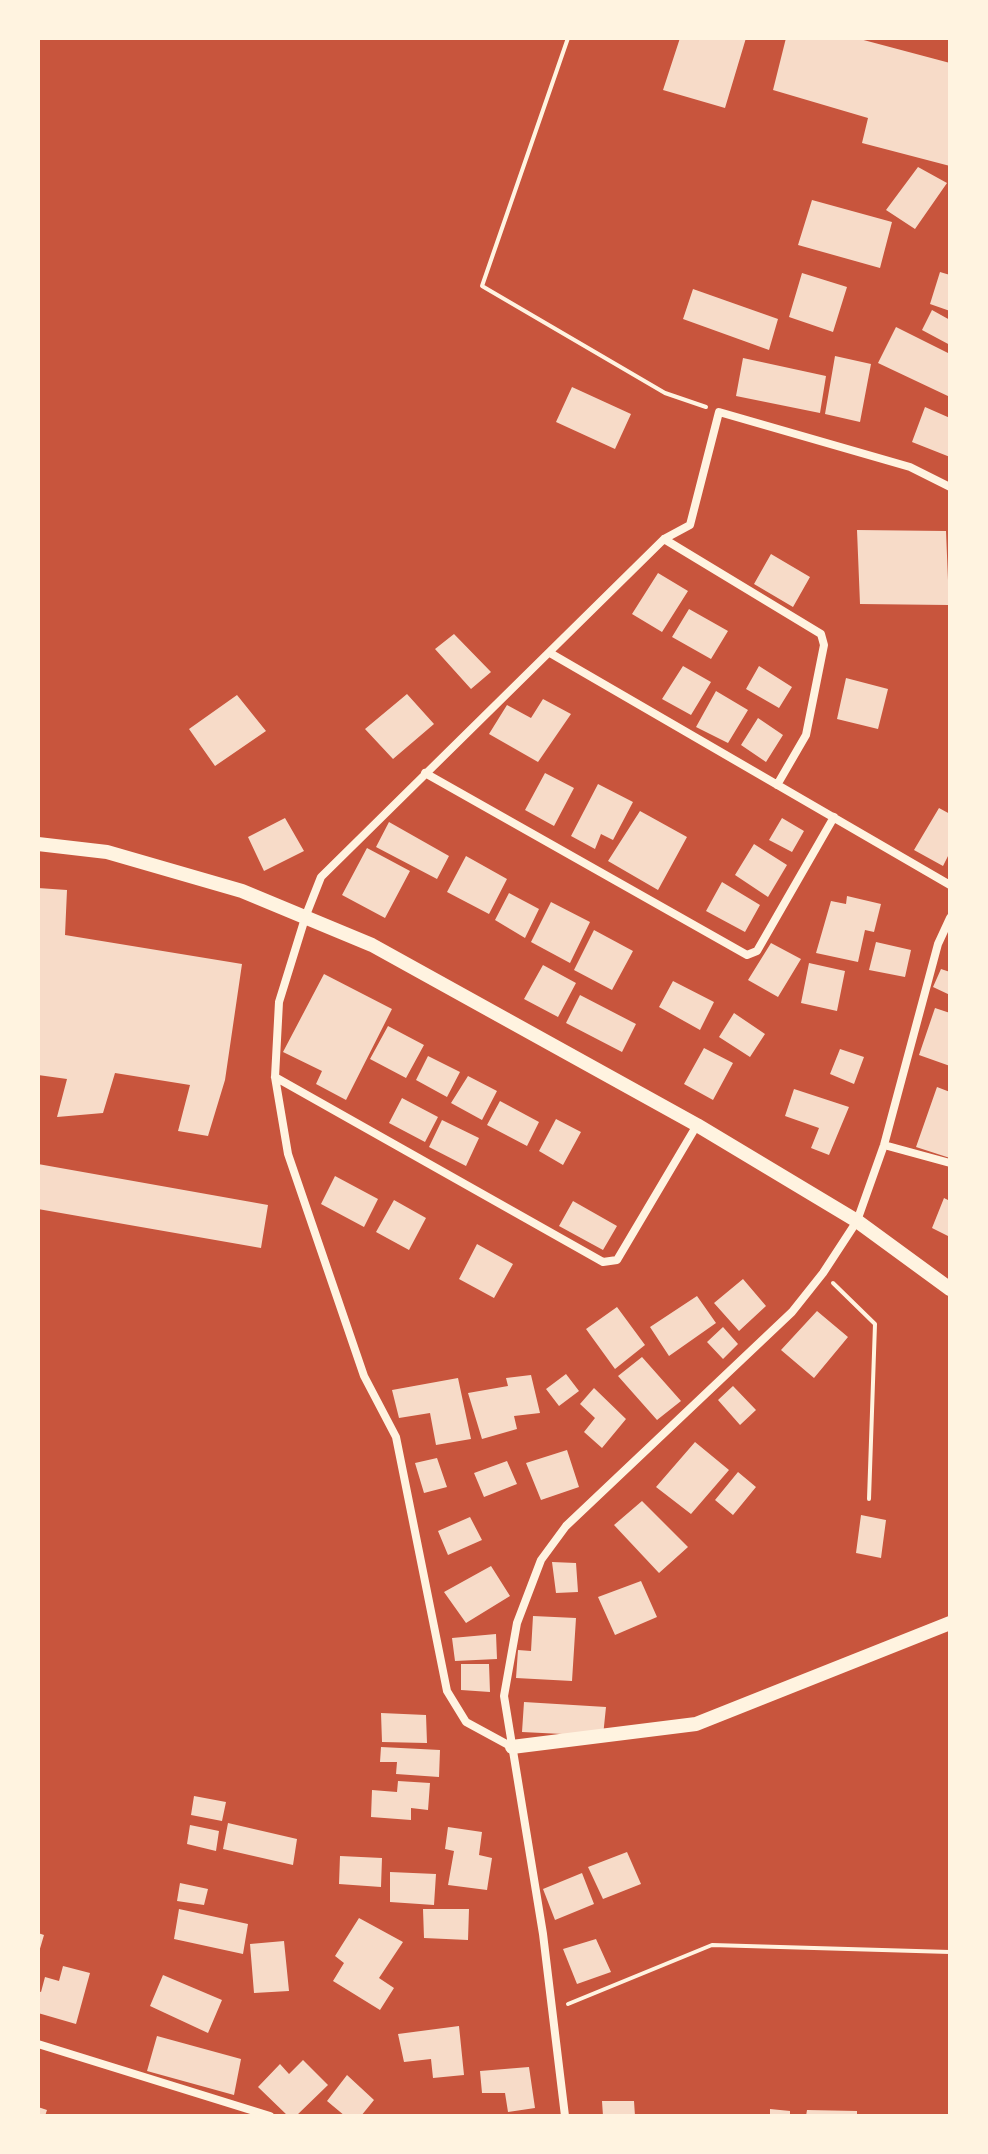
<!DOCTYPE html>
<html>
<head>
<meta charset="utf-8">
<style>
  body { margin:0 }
  #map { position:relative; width:988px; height:2154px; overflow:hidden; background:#c8553d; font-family:Raleway,sans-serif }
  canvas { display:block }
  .frame { position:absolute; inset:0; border:40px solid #fff3e0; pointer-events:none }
</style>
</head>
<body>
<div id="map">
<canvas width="988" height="2154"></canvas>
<div class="frame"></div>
</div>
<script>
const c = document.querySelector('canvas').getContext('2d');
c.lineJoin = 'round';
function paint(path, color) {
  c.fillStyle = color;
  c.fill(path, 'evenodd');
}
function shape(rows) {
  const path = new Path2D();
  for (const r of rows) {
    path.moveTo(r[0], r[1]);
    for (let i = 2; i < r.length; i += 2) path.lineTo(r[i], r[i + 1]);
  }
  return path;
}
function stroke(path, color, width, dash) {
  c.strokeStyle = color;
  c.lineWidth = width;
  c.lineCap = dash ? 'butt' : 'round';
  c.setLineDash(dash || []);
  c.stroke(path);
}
paint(shape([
  [680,38,746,38,725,108,663,90],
  [786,38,856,38,950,63,950,166,862,143,868,118,773,90],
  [918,167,947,183,915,229,886,210],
  [812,200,892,222,880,268,798,245],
  [940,272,950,275,950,311,930,304],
  [802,273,847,287,833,332,789,317],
  [693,289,778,319,769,350,683,319],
  [932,310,950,320,950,345,922,330],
  [896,327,950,354,950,397,878,363],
  [835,356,871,364,860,422,825,414],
  [743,358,826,376,820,413,736,396],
  [572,387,631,414,615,449,556,422],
  [925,407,950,418,950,457,912,442],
  [857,530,946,531,949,605,860,604],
  [771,554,810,577,793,607,754,584],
  [658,573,688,591,662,632,632,614],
  [689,609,728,631,711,659,672,637],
  [454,634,491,672,471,689,435,649],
  [683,666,711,682,691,715,662,699],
  [759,666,792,687,779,708,746,689],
  [846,678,888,689,878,729,837,719],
  [716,691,748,710,728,743,696,727],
  [407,694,434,724,393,759,365,729],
  [237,695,266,731,215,766,189,729],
  [543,699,571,714,538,762,489,734,507,705,531,718],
  [758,718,783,735,766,762,741,745],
  [545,773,574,788,554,826,525,810],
  [598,784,633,802,613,840,601,834,595,849,571,836],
  [939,808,950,814,950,852,943,866,914,850],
  [640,811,687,837,658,890,608,861],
  [285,818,304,851,264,871,248,837],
  [782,818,804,831,792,852,769,840],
  [389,822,449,856,437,879,376,847],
  [754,844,787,865,768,897,735,875],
  [367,848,410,871,385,918,342,895],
  [466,856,507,879,489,914,447,892],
  [722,882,760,905,745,932,706,911],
  [38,888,67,890,65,935,242,964,225,1080,208,1136,178,1131,190,1085,115,1073,103,1113,57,1117,67,1079,38,1075],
  [509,893,539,909,525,938,495,920],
  [847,896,881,904,874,932,865,930,858,962,816,953,831,901,846,904],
  [551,902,590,922,570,963,531,942],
  [594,930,633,951,612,990,574,970],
  [876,942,911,950,905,977,869,970],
  [771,943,801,959,778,997,748,980],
  [809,963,845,971,837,1011,801,1003],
  [543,965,576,983,558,1017,524,999],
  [941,969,950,972,950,995,933,987],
  [324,974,392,1009,346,1100,316,1084,322,1071,283,1052],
  [673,981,714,1002,700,1030,659,1007],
  [580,995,636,1024,622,1052,566,1023],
  [935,1008,950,1013,950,1066,919,1055],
  [734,1013,765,1034,750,1057,719,1037],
  [388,1026,424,1045,406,1078,370,1059],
  [704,1048,733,1063,713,1100,684,1084],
  [840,1049,864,1057,854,1084,830,1074],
  [428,1056,460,1072,447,1097,416,1080],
  [468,1076,497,1091,482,1120,451,1103],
  [937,1087,950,1092,950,1158,916,1147],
  [794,1089,849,1107,829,1155,811,1148,819,1128,785,1116],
  [402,1098,438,1117,425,1142,389,1123],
  [500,1101,539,1122,527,1146,487,1125],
  [556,1119,581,1132,563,1165,539,1151],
  [442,1120,479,1138,466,1166,429,1147],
  [38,1164,268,1205,261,1248,38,1209],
  [335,1176,378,1199,364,1227,321,1204],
  [944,1198,950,1201,950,1237,932,1228],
  [394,1200,426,1218,409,1250,376,1232],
  [573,1201,617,1226,603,1250,559,1226],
  [477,1244,513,1264,494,1298,459,1279],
  [743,1279,766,1306,739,1331,714,1303],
  [697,1296,716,1323,669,1356,650,1327],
  [617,1307,645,1345,615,1369,586,1329],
  [817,1311,848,1337,814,1378,781,1350],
  [723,1327,738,1344,723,1359,707,1342],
  [642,1357,681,1401,657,1420,618,1376],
  [566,1374,579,1391,559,1406,546,1389],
  [531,1375,540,1413,514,1416,517,1429,482,1439,468,1393,508,1386,506,1378],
  [458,1378,471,1439,436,1445,430,1413,399,1418,392,1390],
  [733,1386,756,1410,740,1425,718,1400],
  [594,1388,626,1419,602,1448,584,1432,595,1418,580,1404],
  [695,1442,729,1470,691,1514,656,1487],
  [567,1450,579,1487,541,1500,526,1463],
  [437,1458,447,1487,424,1493,415,1463],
  [507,1461,517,1484,484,1497,474,1473],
  [738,1472,756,1487,733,1515,715,1500],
  [642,1501,688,1547,659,1573,614,1525],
  [861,1515,886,1520,881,1558,856,1553],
  [470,1517,482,1540,448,1555,438,1531],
  [552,1562,576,1563,578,1592,556,1593],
  [491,1566,510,1596,466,1623,444,1592],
  [641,1581,657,1617,615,1635,598,1597],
  [533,1616,576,1618,572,1681,516,1678,518,1650,531,1651],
  [496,1634,497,1659,455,1661,452,1638],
  [461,1664,489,1664,490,1692,461,1690],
  [524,1702,606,1707,603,1736,522,1732],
  [381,1713,426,1715,427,1743,382,1742],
  [381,1747,440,1750,439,1777,396,1774,397,1762,380,1762],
  [398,1781,430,1783,428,1810,411,1808,411,1820,371,1817,372,1790,397,1792],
  [194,1796,226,1802,222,1821,191,1815],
  [228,1823,297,1839,293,1865,223,1849],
  [190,1825,219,1831,216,1851,187,1844],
  [448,1827,482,1832,479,1855,492,1858,487,1890,448,1885,454,1851,445,1849],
  [627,1852,641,1884,603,1899,588,1867],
  [340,1856,382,1858,381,1887,339,1884],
  [390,1872,436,1874,434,1905,390,1902],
  [582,1873,594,1904,555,1920,543,1889],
  [180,1883,208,1889,204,1905,177,1901],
  [179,1909,248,1924,243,1954,174,1939],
  [423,1909,469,1909,468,1940,424,1938],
  [359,1918,403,1942,379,1978,394,1988,380,2010,333,1981,344,1963,335,1956],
  [38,1933,44,1935,39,1952,38,1952],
  [596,1939,611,1972,577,1984,563,1949],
  [284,1941,289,1991,254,1993,250,1944],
  [63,1966,90,1973,76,2024,38,2013,38,1991,41,1992,45,1977,59,1981],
  [163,1975,222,2000,208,2033,150,2006],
  [459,2026,464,2075,433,2078,431,2059,404,2062,398,2034],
  [157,2036,241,2059,234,2095,147,2071],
  [303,2060,328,2085,296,2116,288,2116,258,2087,280,2064,289,2074],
  [529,2067,535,2108,508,2112,505,2093,482,2093,480,2071],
  [347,2075,374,2100,361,2116,345,2116,327,2101],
  [602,2101,634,2101,635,2116,603,2116],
  [38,2107,47,2110,45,2116,38,2116],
  [770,2109,790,2111,790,2116,770,2116],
  [807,2110,857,2111,857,2116,806,2116]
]), '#f7dbc8');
stroke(shape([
  [568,38,482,286,665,393,706,407],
  [833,1283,875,1324,869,1499],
  [568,2004,712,1945,950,1952]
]), '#fff3e0', 4);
stroke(shape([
  [664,539,821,634,824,645,806,735,777,785],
  [550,653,950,885],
  [425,773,747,955,757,951,834,817],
  [275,1077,603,1262,617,1260,697,1125],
  [884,1145,950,1163],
  [512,1747,466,1722,447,1691,396,1437,364,1376,288,1154,275,1077,279,1002,306,915,321,877,664,539,690,525,719,412,910,467,950,487],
  [38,2044,270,2116],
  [565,2116,543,1934,504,1696,517,1623,541,1560,566,1526,792,1312,823,1273,857,1221,884,1145,938,944,950,918]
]), '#fff3e0', 8);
stroke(shape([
  [38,844,107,852,242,891,372,945,697,1125,857,1221,950,1289],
  [512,1747,696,1724,950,1623]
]), '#fff3e0', 14);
</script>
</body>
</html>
